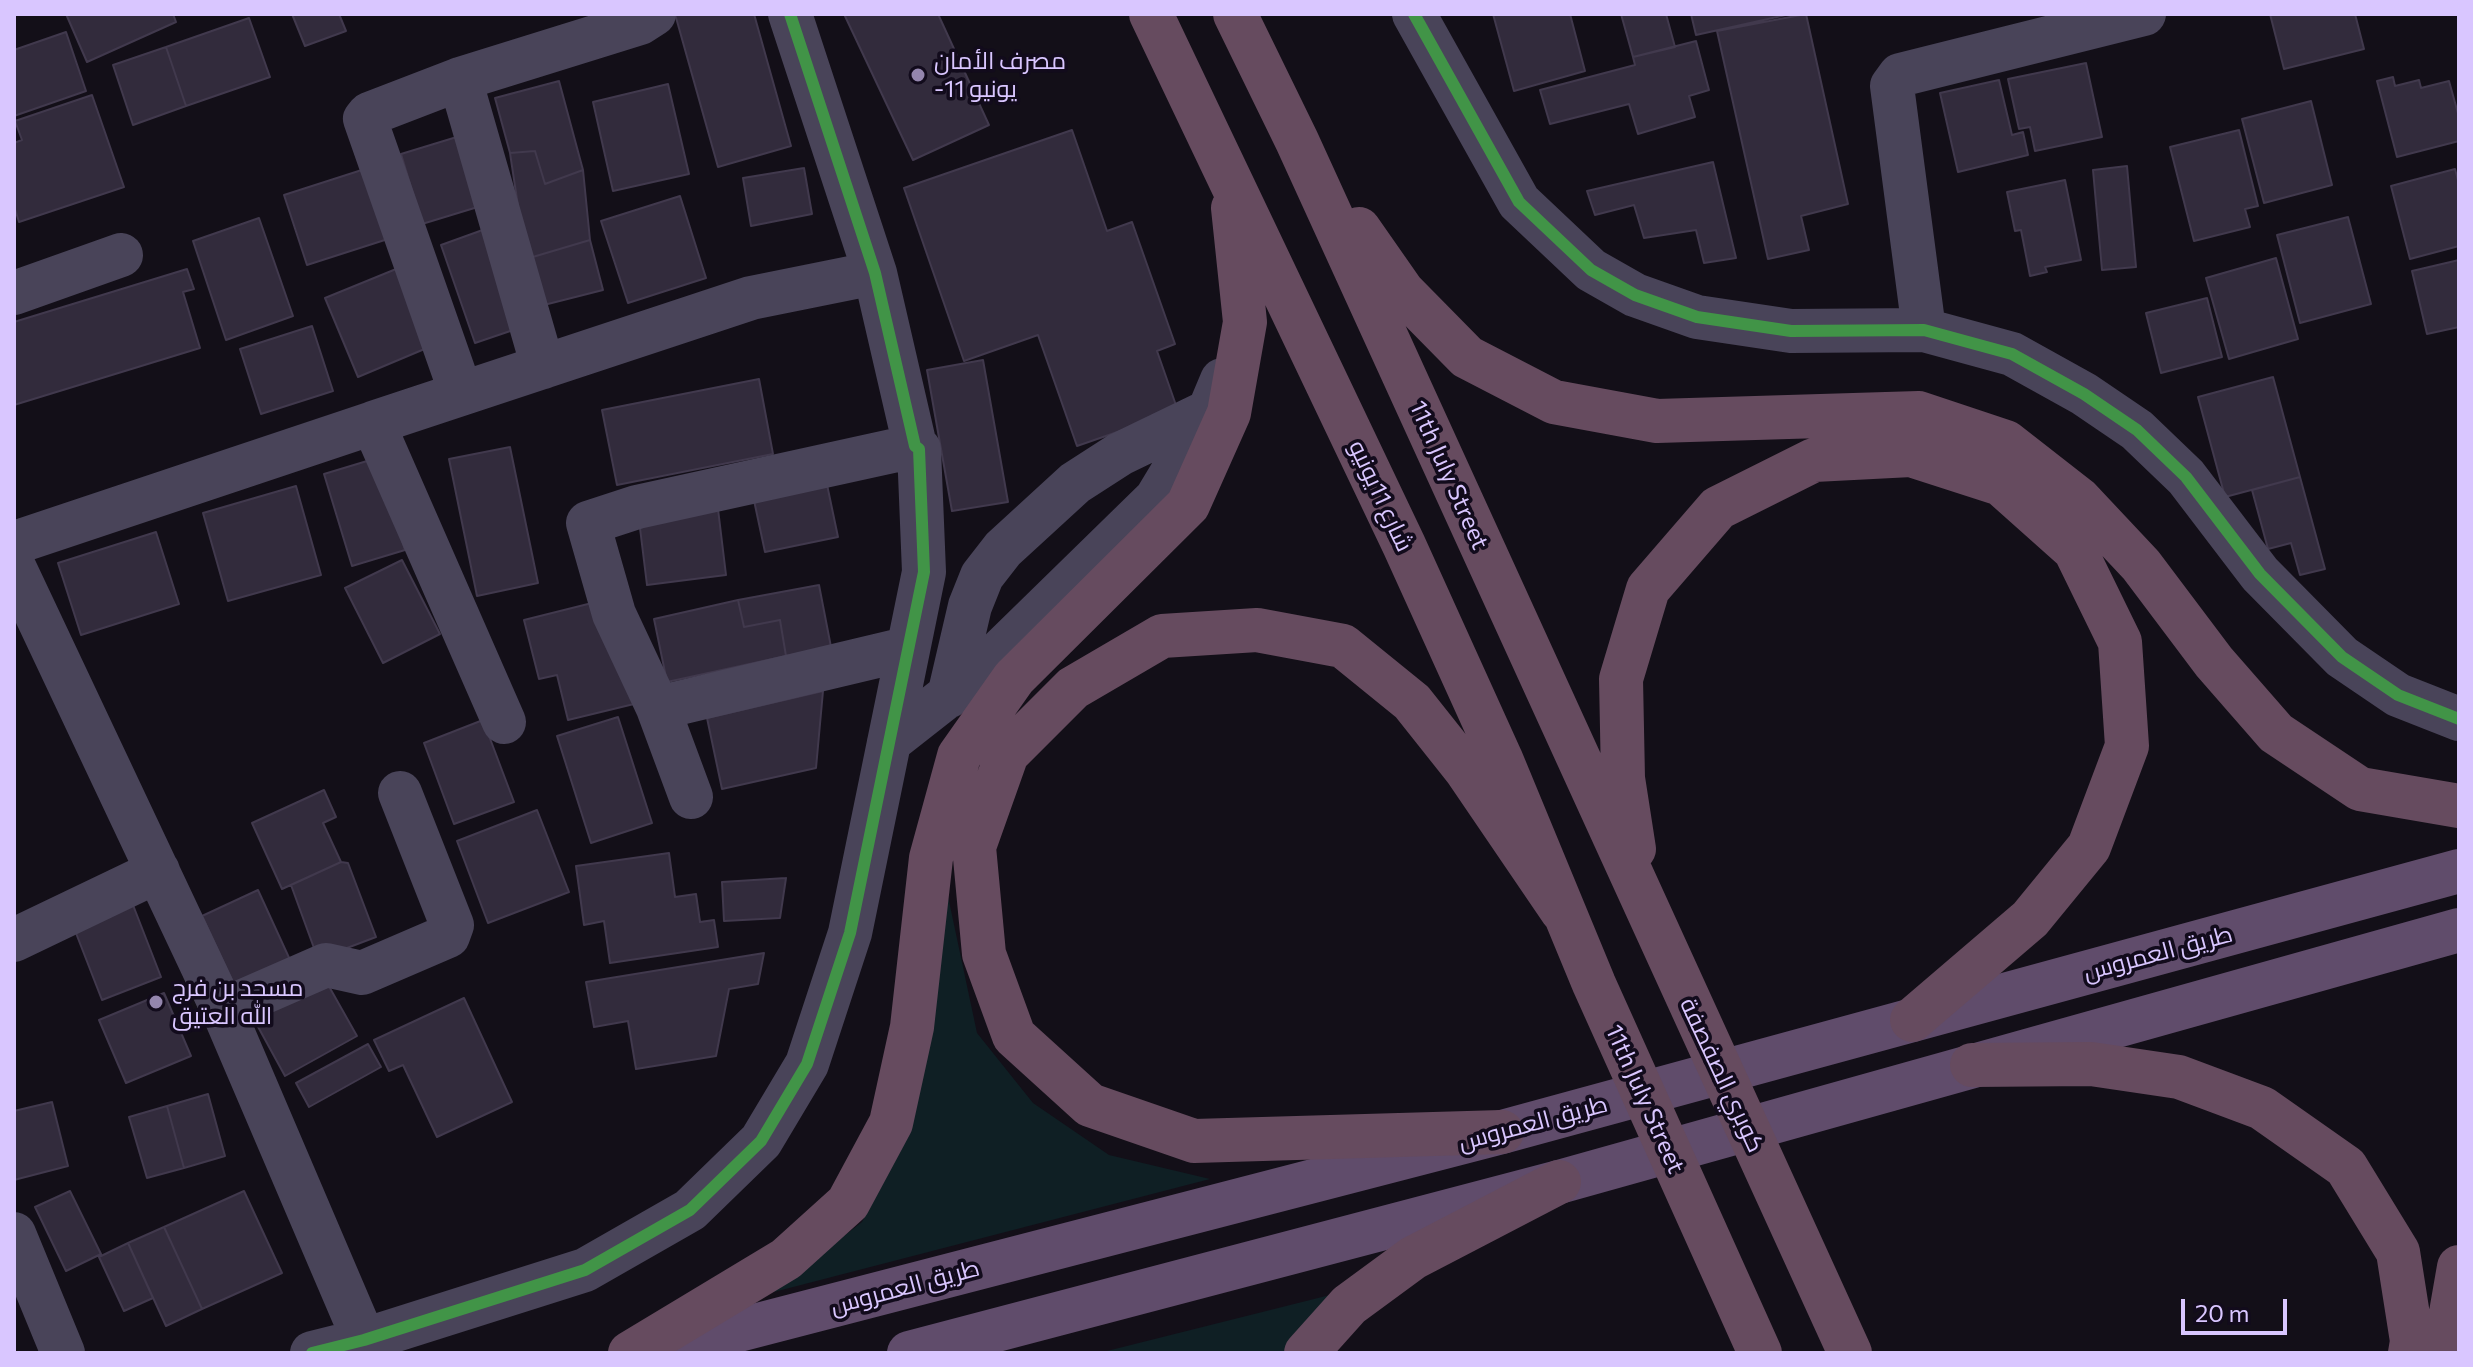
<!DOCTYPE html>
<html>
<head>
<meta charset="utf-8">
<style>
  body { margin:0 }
  #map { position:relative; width:2473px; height:1367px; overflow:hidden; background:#130f18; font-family:Commissioner,sans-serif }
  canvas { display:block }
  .frame { position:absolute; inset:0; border:16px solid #d9c6ff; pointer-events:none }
  .scale { position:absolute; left:2181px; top:1299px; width:106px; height:36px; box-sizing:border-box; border:4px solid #d9c6ff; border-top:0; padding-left:10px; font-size:24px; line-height:28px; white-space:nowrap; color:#d9c6ff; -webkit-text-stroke:6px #120b1c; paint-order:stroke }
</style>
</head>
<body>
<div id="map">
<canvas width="2473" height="1367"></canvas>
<div class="frame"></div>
<div class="scale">20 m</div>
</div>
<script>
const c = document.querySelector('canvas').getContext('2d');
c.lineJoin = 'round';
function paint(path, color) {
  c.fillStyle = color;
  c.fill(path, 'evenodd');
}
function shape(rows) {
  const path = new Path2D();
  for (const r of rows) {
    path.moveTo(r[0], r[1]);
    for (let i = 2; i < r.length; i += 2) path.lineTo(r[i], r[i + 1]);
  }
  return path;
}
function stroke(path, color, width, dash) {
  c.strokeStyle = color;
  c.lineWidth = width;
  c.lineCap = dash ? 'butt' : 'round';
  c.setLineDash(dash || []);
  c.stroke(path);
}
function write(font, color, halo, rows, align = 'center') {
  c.font = font + ' Commissioner,Cairo,sans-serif';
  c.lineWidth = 7;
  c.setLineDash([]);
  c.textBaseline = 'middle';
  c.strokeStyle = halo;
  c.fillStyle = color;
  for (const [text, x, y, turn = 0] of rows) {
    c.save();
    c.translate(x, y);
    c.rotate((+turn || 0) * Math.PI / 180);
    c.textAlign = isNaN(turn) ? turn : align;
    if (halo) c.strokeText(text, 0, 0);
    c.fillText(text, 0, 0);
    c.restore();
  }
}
paint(shape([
  [946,887,977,1033,1033,1103,1109,1155,1210,1179,770,1293,862,1222,904,1135],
  [1330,1295,1284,1353,1099,1353]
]), '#0f1f24');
const building = shape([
  [66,14,173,14,176,22,87,62,66,14],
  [292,14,339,14,346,31,305,46,292,14],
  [675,14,754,14,791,146,718,167,675,14],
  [844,14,938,14,989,125,913,160,844,14],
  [1493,14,1570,14,1585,71,1514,91,1493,14],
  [1621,14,1666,14,1675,47,1633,57,1621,14],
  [1691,14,1786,14,1786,15,1696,35,1691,14],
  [1806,14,1848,204,1801,216,1809,250,1768,259,1717,31,1806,14],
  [2270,14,2355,14,2364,49,2284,69,2270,14],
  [249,18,270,77,186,106,166,47,249,18],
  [66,32,86,91,14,116,14,50,66,32],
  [1696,41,1709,90,1689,96,1695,117,1638,134,1629,104,1550,124,1540,90,1635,65,1633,57,1696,41],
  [166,47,186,106,133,125,113,65,166,47],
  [2086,63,2102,137,2035,151,2030,127,2019,129,2008,79,2086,63],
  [2393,77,2395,86,2419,80,2421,88,2449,81,2459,117,2459,141,2397,157,2377,81,2393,77],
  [1999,80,2012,135,2023,132,2028,155,1958,172,1940,93,1999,80],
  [559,81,583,170,545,184,535,151,510,153,495,98,559,81],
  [668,84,689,174,613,191,593,102,668,84],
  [92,95,124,187,19,222,14,206,14,143,22,140,15,121,92,95],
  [2311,101,2332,185,2264,203,2242,119,2311,101],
  [1072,130,1107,231,1132,222,1175,344,1157,351,1178,411,1077,446,1038,335,964,361,904,188,1072,130],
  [2239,130,2258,206,2245,209,2250,227,2194,241,2170,147,2239,130],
  [460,136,481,206,422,224,401,154,460,136],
  [535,151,545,184,583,170,590,240,526,259,510,153,535,151],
  [1713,162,1736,258,1704,263,1696,230,1644,238,1634,205,1595,215,1587,191,1713,162],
  [2127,166,2136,267,2102,270,2093,170,2127,166],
  [368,168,391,238,307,265,284,195,368,168],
  [804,168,812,214,751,226,743,178,804,168],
  [2455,169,2459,184,2459,246,2410,259,2391,186,2455,169],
  [2065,180,2081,260,2045,267,2047,272,2030,276,2021,230,2015,231,2007,192,2065,180],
  [680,196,706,278,628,303,601,221,680,196],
  [2348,217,2371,304,2300,323,2277,235,2348,217],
  [259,218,293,316,226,340,193,241,259,218],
  [491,227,525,326,475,343,441,245,491,227],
  [590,240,603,290,540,306,526,259,590,240],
  [2276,258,2298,339,2229,359,2206,278,2276,258],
  [2459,260,2459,327,2427,334,2412,271,2459,260],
  [401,267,434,345,358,377,325,298,401,267],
  [187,269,194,289,183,292,200,348,14,405,14,322,187,269],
  [2207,298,2222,357,2161,373,2146,313,2207,298],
  [312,326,333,391,261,414,240,349,312,326],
  [983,360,1008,502,952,511,927,370,983,360],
  [2273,377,2300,477,2225,497,2198,397,2273,377],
  [759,379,773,454,617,485,602,410,759,379],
  [510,447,538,583,477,596,449,459,510,447],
  [377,458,405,550,352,566,324,474,377,458],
  [825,475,838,537,765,552,752,491,825,475],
  [2300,477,2325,569,2300,575,2291,543,2268,549,2252,490,2300,477],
  [296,486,321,575,228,601,203,513,296,486],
  [718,509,726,575,647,585,639,520,718,509],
  [156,532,179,604,81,635,58,563,156,532],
  [402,560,440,634,383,663,345,588,402,560],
  [819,585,831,647,786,656,780,620,744,627,738,600,819,585],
  [738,600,744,627,780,620,786,656,667,682,654,619,738,600],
  [600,601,634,704,568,720,557,675,539,679,524,620,600,601],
  [823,691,816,768,722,789,707,718,823,691],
  [618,717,652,823,591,843,557,736,618,717],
  [483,720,514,802,454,824,424,743,483,720],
  [324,790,336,817,323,823,341,862,282,889,252,823,324,790],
  [537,810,569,892,488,923,457,841,537,810],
  [669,853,675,897,696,894,700,922,714,920,718,947,610,963,604,921,584,925,576,866,669,853],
  [341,862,348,863,376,937,318,959,291,885,341,862],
  [786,878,780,918,724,921,722,882,786,878],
  [258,890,291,962,235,987,202,916,258,890],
  [133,905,161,977,102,1000,74,928,133,905],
  [764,953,758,984,729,989,716,1056,636,1069,628,1021,594,1027,586,982,764,953],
  [322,974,357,1036,285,1076,251,1014,322,974],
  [164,993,191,1056,126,1083,99,1020,164,993],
  [464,998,512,1102,437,1137,403,1065,389,1071,374,1040,464,998],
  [368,1044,381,1067,309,1107,296,1083,368,1044],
  [208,1094,225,1156,184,1168,167,1106,208,1094],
  [52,1102,68,1166,14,1180,14,1111,52,1102],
  [167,1106,184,1168,147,1178,129,1117,167,1106],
  [70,1191,101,1254,66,1271,35,1207,70,1191],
  [244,1191,282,1273,202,1309,164,1227,244,1191],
  [164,1227,202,1309,166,1326,128,1243,164,1227],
  [128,1243,153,1298,124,1311,99,1257,128,1243]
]);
paint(building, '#322b3c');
stroke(building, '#41394d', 2);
stroke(shape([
  [1414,14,1519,202,1591,270,1635,295,1697,317,1791,331,1924,330,2012,354,2084,394,2137,430,2186,477,2260,574,2342,657,2398,695,2459,719],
  [460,79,543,367],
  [14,293,121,255],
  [1924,330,1892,86,1900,75,2144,14],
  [461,393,365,119,369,114,460,79,640,23,654,14],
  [373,423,751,298,875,273],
  [14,543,373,423,504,722],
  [14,567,223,1010,364,1340],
  [949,696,970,606,982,576,1003,549,1075,483,1120,454,1209,411],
  [658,708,614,614,588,523,637,507,915,446],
  [889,742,982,669,1156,499,1209,411,1222,380],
  [691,797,658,708,906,649],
  [14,940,158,871],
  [223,1010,326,965,362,973,448,936,452,925,400,793],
  [14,1234,63,1353],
  [312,1353,364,1340,585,1270,690,1210,761,1141,807,1064,850,933,924,572,919,449,915,446,875,273,790,14]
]), '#494459', 44);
stroke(shape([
  [650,1353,1502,1132,2459,871],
  [909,1353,1559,1182,2459,930]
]), '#604c6b', 44);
stroke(shape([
  [1151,14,1404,545,1501,759,1594,984,1760,1353],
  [1235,14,1297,141,1850,1353],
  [1359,229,1403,292,1467,357,1554,402,1657,421,1919,413,2006,442,2079,499,2141,565,2214,662,2276,733,2360,789,2459,806],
  [1634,849,1623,778,1621,679,1648,589,1718,508,1814,460,1911,455,2001,484,2075,550,2120,642,2127,746,2089,847,2030,919,1912,1020],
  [1972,1065,2091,1064,2179,1077,2262,1108,2346,1167,2398,1252,2412,1341,2410,1353],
  [1502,1132,1194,1141,1090,1105,1014,1036,984,954,974,847,1007,754,1073,688,1162,636,1257,630,1343,646,1412,702,1466,770,1562,911],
  [630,1353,786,1259,848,1203,891,1123,912,1027,931,858,959,756,1014,678,1188,505,1229,413,1245,322,1233,208],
  [1306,1353,1349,1305,1413,1258,1559,1182],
  [2444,1353,2459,1267]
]), '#664b5f', 44);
stroke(shape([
  [1414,14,1519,202,1591,270,1635,295,1697,317,1791,331,1924,330,2012,354,2084,394,2137,430,2186,477,2260,574,2342,657,2398,695,2459,719],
  [312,1353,364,1340,585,1270,690,1210,761,1141,807,1064,850,933,924,572,919,449,915,446,875,273,790,14]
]), '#419447', 12);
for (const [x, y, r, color] of [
  [918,75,8,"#9486ae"],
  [156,1002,8,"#9486ae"]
]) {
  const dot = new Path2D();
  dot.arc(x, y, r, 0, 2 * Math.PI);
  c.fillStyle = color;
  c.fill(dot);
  stroke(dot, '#120b1c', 3);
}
write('24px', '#d9c6ff', '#120b1c', [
  ["مصرف الأمان",934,61],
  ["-11 يونيو",934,89],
  ["مسجد بن فرج",172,988],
  ["الله العتيق",172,1016]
], 'left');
write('24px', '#d9c6ff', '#120b1c', [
  ["11th July Street",1449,475,66],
  ["شارع 11يونيو",1381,496,65],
  ["طريق العمروس",2158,953,-15],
  ["كوبري الصفصفة",1722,1075,65],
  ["11th July Street",1645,1099,66],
  ["طريق العمروس",1533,1123,-15],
  ["طريق العمروس",905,1287,-15]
]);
</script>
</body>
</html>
